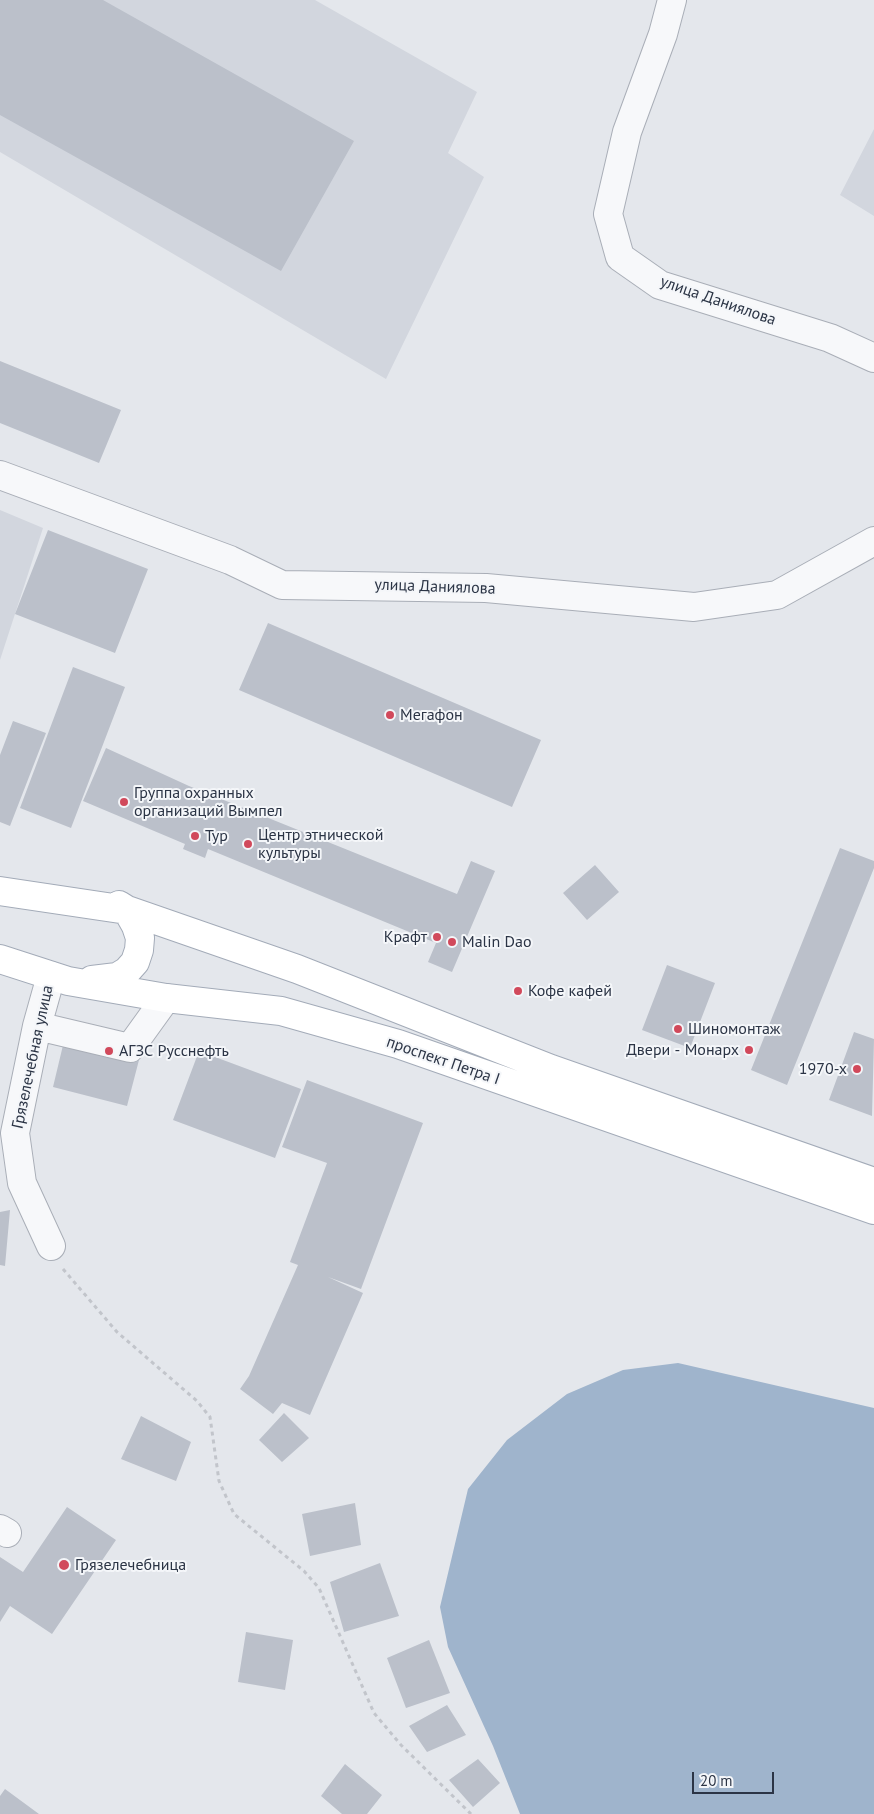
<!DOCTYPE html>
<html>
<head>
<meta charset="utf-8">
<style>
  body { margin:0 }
  #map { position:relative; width:874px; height:1814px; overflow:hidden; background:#e4e7ec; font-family:"PT Sans",sans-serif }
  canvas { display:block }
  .scale { position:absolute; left:692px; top:1772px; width:82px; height:22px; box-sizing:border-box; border:2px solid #2b3445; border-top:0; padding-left:6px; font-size:15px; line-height:18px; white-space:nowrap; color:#2b3445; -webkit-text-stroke:4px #f4f6f9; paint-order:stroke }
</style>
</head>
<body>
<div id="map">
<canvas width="874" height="1814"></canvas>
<div class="scale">20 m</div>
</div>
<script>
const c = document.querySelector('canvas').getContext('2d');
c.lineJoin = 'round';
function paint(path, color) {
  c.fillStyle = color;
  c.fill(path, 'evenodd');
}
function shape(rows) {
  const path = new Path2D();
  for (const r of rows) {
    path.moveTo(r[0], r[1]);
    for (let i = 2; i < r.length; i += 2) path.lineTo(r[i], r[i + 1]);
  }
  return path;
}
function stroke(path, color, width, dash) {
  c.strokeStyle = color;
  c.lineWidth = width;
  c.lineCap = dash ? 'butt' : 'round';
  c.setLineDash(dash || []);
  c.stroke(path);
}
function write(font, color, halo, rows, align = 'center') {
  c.font = font + ' "PT Sans",sans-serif';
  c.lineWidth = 4;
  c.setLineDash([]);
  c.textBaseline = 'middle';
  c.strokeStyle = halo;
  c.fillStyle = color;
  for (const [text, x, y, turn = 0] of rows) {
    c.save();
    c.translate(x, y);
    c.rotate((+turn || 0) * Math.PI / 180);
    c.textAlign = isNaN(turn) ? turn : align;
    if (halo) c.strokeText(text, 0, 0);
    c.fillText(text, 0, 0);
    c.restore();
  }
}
paint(shape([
  [0,0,315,0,477,92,448,153,484,177,386,379,0,152],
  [874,129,874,216,840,195],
  [0,510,43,528,0,660]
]), '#d2d6de');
paint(shape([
  [678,1363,874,1408,874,1814,520,1814,493,1746,448,1647,440,1607,468,1489,507,1440,567,1394,623,1370]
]), '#9fb4cc');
paint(shape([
  [0,0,103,0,354,141,281,271,0,115],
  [0,361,121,410,99,463,0,423],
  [48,530,148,569,115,653,15,614],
  [268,623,541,740,512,807,239,690],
  [73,667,125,687,71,828,20,808],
  [13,721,46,733,10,826,0,822,0,755],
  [106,748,189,786,457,894,471,861,495,871,452,972,428,962,436,943,208,849,205,858,183,849,185,844,83,801],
  [840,848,874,861,874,868,787,1085,751,1070],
  [595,865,619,892,587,920,563,893],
  [667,965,715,983,690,1048,642,1030],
  [854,1032,874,1039,872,1116,829,1100],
  [64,1041,139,1060,127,1106,53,1087],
  [199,1051,301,1089,275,1158,173,1120],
  [307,1080,423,1123,361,1289,328,1277,363,1293,310,1415,282,1403,273,1414,240,1389,249,1376,298,1265,290,1262,327,1163,282,1147],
  [10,1210,5,1266,0,1265,0,1212],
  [284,1413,309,1438,282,1462,259,1440],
  [141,1416,191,1442,176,1481,121,1459],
  [355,1503,361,1545,310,1556,302,1514],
  [67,1507,116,1540,52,1634,10,1606,0,1622,0,1557,23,1572],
  [380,1563,399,1616,344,1632,330,1582],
  [246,1632,293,1640,285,1690,238,1682],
  [429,1640,450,1693,406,1708,387,1658],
  [447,1705,466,1735,427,1752,409,1726],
  [478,1759,500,1783,473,1807,449,1780],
  [345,1764,382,1795,367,1814,342,1814,321,1796],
  [5,1789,39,1814,0,1814,0,1796]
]), '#bbc0ca');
const minor = shape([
  [672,0,663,34,627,132,608,214,620,257,660,285,830,338,874,358],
  [0,475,230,560,282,585,486,588,694,607,777,595,874,541],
  [51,976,37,1026,15,1133,22,1183,51,1246],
  [37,1026,130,1048,166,998],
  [0,1529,7,1533]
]);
const major = shape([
  [0,891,127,910,297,969,551,1069,874,1182],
  [0,959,68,981,166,998,281,1011,398,1044,874,1210],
  [92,980,117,977,127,971,135,962,139,950,140,938,136,926,127,910,119,905]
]);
stroke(minor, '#a9aeb7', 30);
stroke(major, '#a3abb8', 30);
stroke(shape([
  [63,1269,117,1332,197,1401,210,1417,219,1481,234,1514,304,1571,319,1588,374,1713,401,1745,471,1814]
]), '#c2c5cb', 3, [4, 4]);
stroke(minor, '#f7f8fa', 28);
stroke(major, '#fff', 28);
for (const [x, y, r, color] of [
  [390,715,5,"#d1495b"],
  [124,802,5,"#d1495b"],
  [195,836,5,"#d1495b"],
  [248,844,5,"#d1495b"],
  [437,937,5,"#d1495b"],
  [452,942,5,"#d1495b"],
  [518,991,5,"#d1495b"],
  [678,1029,5,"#d1495b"],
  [749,1050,5,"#d1495b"],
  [109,1051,5,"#d1495b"],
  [857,1069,5,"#d1495b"],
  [64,1565,6,"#d1495b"]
]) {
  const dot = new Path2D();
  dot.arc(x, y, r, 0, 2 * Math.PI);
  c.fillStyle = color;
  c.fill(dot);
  stroke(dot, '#f4f6f9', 2);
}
write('16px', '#2b3445', '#f4f6f9', [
  ["улица Даниялова",718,301,19],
  ["улица Даниялова",435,587,2],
  ["Грязелечебная улица",33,1057,-78],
  ["проспект Петра I",443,1061,19]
]);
write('16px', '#2b3445', '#f4f6f9', [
  ["Мегафон",400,715],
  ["Группа охранных",134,793],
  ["организаций Вымпел",134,811],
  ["Центр этнической",258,835],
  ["культуры",258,853],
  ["Тур",205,836],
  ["Крафт",427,937,"right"],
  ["Malin Dao",462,942],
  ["Кофе кафей",528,991],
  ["Шиномонтаж",688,1029],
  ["Двери - Монарх",739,1050,"right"],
  ["АГЗС Русснефть",119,1051],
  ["1970-х",847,1069,"right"],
  ["Грязелечебница",75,1565]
], 'left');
</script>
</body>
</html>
